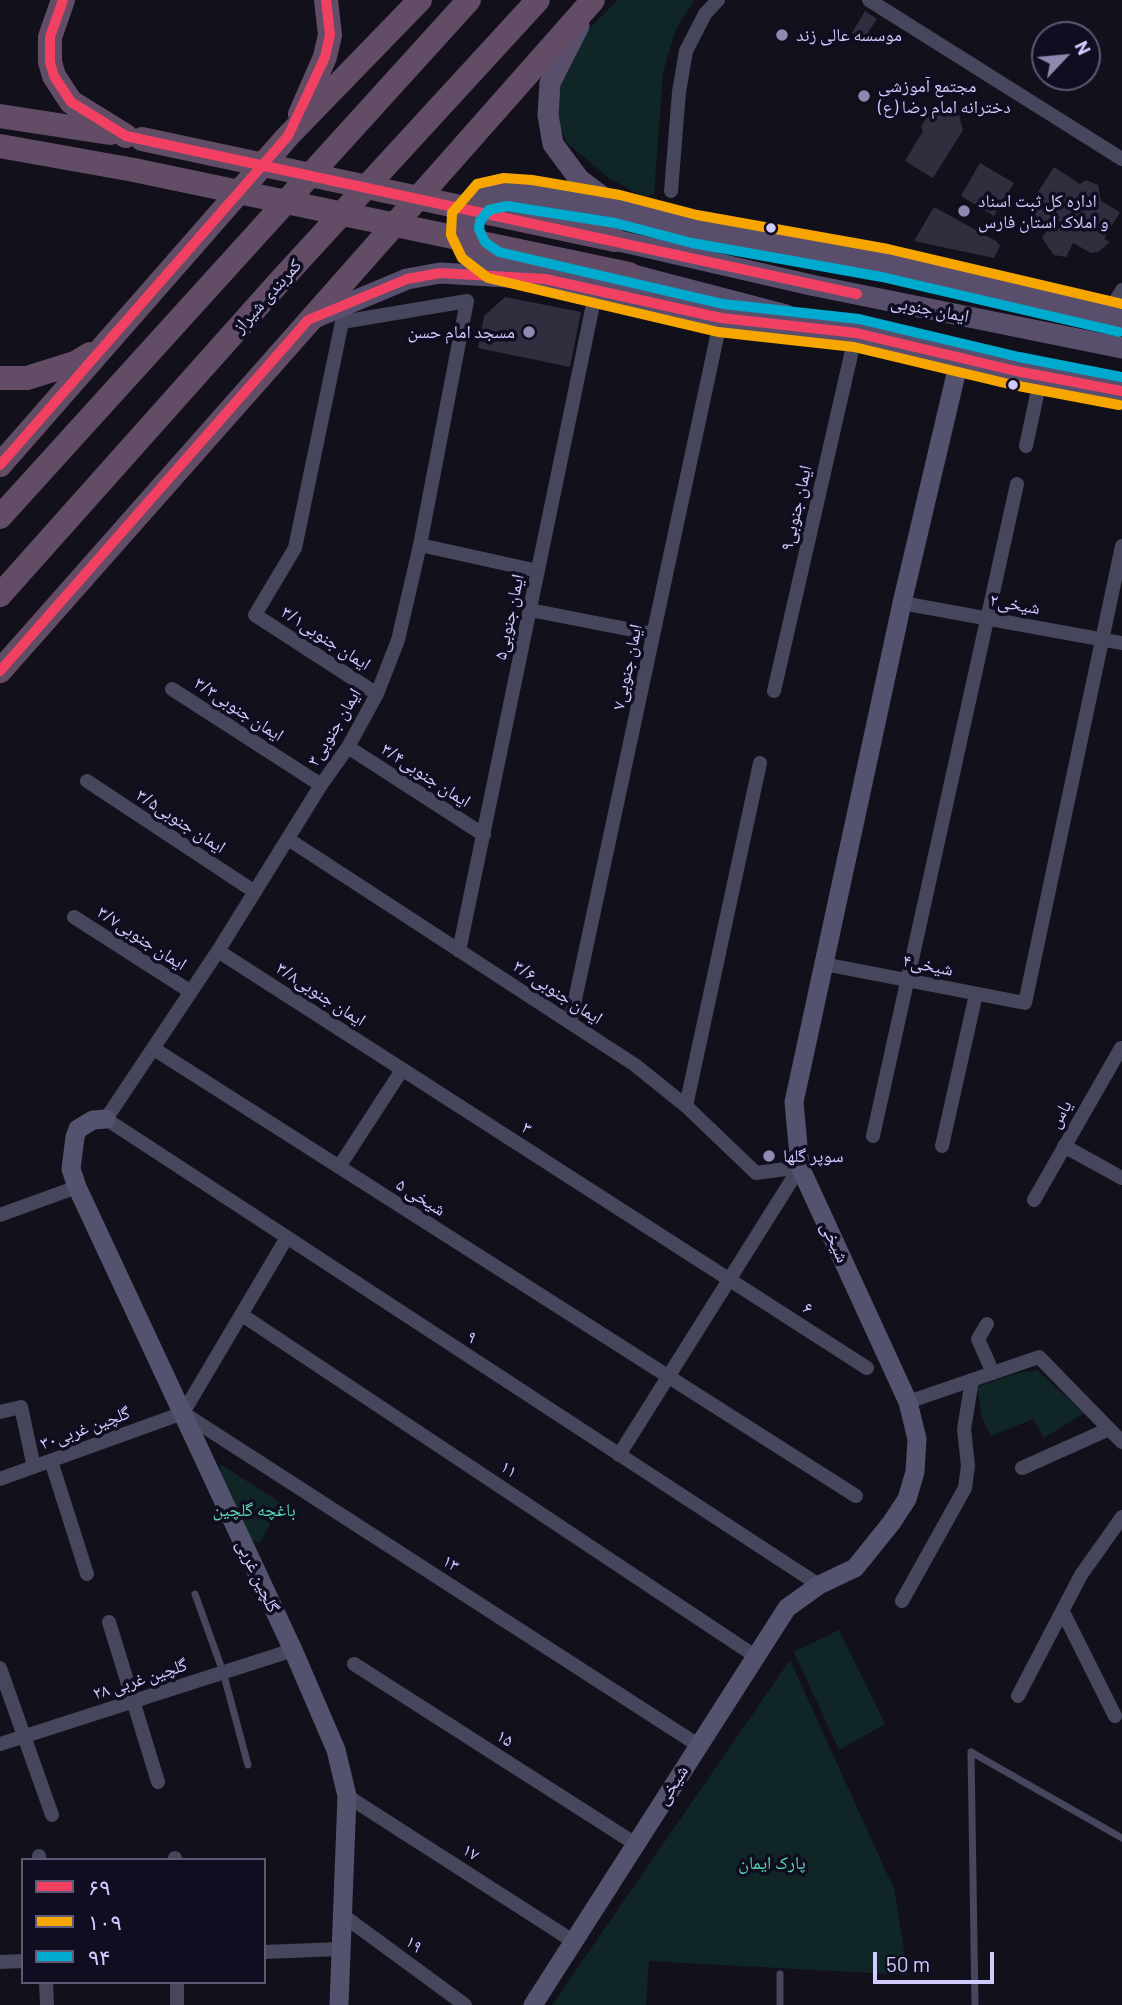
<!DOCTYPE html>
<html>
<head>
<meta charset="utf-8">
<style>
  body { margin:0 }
  #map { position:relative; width:1122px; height:2005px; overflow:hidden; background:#12111b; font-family:Barlow,sans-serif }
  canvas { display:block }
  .legend { position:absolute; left:21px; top:1858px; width:245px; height:126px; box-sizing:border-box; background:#0f0d1f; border:2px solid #5c5979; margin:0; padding:9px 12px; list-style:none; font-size:21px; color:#d0cbff }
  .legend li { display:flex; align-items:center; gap:14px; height:35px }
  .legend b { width:35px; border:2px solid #5c5979 }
  .north { position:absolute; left:1031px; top:21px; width:70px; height:70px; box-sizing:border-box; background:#0f0d1f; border:2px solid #5c5979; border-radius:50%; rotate:64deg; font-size:19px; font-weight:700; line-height:28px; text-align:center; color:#d0cbff }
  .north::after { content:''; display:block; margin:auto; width:24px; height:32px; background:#8e8aaf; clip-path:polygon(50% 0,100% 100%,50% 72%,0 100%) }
  .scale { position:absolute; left:873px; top:1952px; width:121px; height:32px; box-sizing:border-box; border:4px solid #d0cbff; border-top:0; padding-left:9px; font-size:21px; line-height:24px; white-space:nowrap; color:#d0cbff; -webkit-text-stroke:5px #0f0d1f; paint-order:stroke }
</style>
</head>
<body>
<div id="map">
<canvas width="1122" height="2005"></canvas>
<ul class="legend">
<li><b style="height:9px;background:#f24062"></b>۶۹</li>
<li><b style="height:9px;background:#f7a600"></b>۱۰۹</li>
<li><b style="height:9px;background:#00a9ce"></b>۹۴</li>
</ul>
<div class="north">N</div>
<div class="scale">50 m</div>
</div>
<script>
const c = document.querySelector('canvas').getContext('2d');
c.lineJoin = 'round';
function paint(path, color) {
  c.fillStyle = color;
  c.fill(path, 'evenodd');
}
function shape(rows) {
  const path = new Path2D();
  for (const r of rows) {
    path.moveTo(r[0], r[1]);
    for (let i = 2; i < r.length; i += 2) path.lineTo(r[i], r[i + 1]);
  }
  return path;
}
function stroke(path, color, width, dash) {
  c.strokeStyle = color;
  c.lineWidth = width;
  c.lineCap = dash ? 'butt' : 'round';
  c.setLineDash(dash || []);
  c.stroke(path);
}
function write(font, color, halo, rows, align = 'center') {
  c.font = font + ' Barlow,"Noto Naskh Arabic",sans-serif';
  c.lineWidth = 7;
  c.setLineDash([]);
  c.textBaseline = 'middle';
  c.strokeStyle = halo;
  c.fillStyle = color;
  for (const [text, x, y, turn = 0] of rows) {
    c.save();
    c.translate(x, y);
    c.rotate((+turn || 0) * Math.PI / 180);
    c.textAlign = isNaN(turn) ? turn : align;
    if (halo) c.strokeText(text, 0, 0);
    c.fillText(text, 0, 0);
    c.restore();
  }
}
paint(shape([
  [618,0,695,0,676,29,663,72,654,194,644,197,609,178,568,144,553,113,560,73,587,31],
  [1037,1370,1084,1413,1044,1438,1033,1419,991,1436,982,1418,977,1387,1017,1373],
  [220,1464,281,1503,260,1543,246,1539,221,1491],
  [839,1630,885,1724,839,1750,794,1652],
  [790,1660,894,1889,908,1975,649,1961,646,2005,552,2005]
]), '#102626');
paint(shape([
  [865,11,877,19,863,40,852,33],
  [939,110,959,115,963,130,933,178,905,161,923,131,921,127,930,111,936,115],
  [980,163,1014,183,994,216,961,196],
  [1054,167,1080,184,1086,180,1098,185,1101,201,1120,212,1104,239,1110,242,1098,252,1091,253,1073,243,1066,257,1054,255,1042,238,1049,228,1035,216,1033,200],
  [934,207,996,241,1000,246,994,258,914,241],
  [505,297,581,312,570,367,478,348,484,316]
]), '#302e3e');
stroke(shape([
  [195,1594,223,1672,248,1765],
  [971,1752,975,2005],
  [971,1752,1122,1838],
  [780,2005,780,1974]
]), '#46465c', 7);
stroke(shape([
  [869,0,1122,159],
  [671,191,679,92,686,51,705,14,718,0],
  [1108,314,1122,290],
  [1026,446,1041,376],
  [420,545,538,571],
  [902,603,1122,643],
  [530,610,653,634],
  [172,689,321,785],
  [774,691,856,333],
  [377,694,255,615,295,548,342,322,467,301,420,545,398,640,377,694,348,747,321,785,218,951,106,1119,819,1585],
  [348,747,484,835],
  [87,781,255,892],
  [288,839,635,1065,686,1106,756,1173,800,1167],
  [74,917,191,992],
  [218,951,867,1368],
  [459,951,596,290],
  [824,964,1025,1003,1122,546],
  [570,1023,721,318],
  [154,1049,856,1496],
  [686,1106,760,763],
  [873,1136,1017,484],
  [942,1146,976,994],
  [1064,1146,1122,1178],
  [339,1167,402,1070],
  [1034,1200,1121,1048],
  [0,1215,77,1187],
  [242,1315,755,1656],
  [987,1324,978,1339,993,1373],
  [908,1402,1039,1357,1122,1442],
  [0,1412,21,1407,34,1467],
  [183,1413,698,1745],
  [183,1413,286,1239],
  [619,1455,800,1167],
  [51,1461,87,1574],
  [1022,1468,1109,1429],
  [0,1479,183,1413],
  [902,1601,965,1488,968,1466,964,1429,972,1380],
  [1063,1612,1115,1716],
  [109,1622,158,1782],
  [354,1664,634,1843],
  [0,1668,52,1815],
  [1018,1696,1081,1575,1122,1517],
  [0,1744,293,1650],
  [347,1796,573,1941],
  [39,1856,39,1860],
  [175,1858,175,1860],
  [341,1914,465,2005],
  [264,1952,339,1949],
  [0,1962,23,1961],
  [46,1982,47,2005],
  [177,1982,177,2005]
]), '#46465c', 14);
stroke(shape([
  [106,1119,93,1120,78,1129,75,1137,71,1169,77,1187,293,1650,336,1750,347,1796,339,2005],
  [533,2005,787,1608,819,1585,855,1568,892,1522,907,1499,915,1472,917,1439,908,1402,800,1167,794,1102,902,603,960,357]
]), '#53526f', 19);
stroke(shape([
  [579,26,550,83,548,115,553,144,579,179,616,207],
  [615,240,811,285,1122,348],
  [629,274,786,315],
  [314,318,407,279,440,273,508,277],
  [844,330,1016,371,1122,391],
  [856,333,721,318,493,265,474,251,465,232,466,215,482,197,506,192,530,194,618,209,694,229,885,263,1122,318]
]), '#594f6d', 21);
stroke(shape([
  [63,0,50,37,50,62,54,76,71,102,126,136],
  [300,114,325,57,330,35,326,0],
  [0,116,110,133],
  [0,146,134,170],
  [0,378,27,378,75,363,90,354],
  [0,465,288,136,420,0],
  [0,517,469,0],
  [0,595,280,281,538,0],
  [0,671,593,0]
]), '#634d66', 24);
stroke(shape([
  [142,139,615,240],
  [134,170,629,274]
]), '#634d66', 24);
stroke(shape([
  [63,0,50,37,50,62,54,76,71,102,126,136,857,294],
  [0,465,288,136,325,57,330,35,326,0],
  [0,671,308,320,407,279,440,273,545,279,721,318,856,333,1016,371,1122,391]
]), '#f24062', 10);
stroke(shape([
  [1119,405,1013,385,854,347,718,332,488,278,462,258,451,235,452,213,477,184,504,178,532,180,620,195,697,215,888,249,1122,304]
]), '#f7a600', 10);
stroke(shape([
  [1119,332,882,277,692,243,615,223,507,206,489,210,480,221,479,229,485,242,499,252,723,304,859,319,1019,357,1122,377]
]), '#00a9ce', 10);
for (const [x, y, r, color] of [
  [782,35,7,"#8e8aaf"],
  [864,96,7,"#8e8aaf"],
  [964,211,7,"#8e8aaf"],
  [771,228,6,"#d0cbff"],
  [529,332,7,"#8e8aaf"],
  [1013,385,6,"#d0cbff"],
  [769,1156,7,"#8e8aaf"]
]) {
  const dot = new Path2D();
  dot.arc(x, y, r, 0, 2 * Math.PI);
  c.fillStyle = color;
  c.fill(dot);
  stroke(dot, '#0f0d1f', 2.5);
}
write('18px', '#d0cbff', '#0f0d1f', [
  ["موسسه عالی زند",796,35],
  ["مجتمع آموزشی",878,86],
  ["دخترانه امام رضا (ع)",878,107],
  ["اداره کل ثبت اسناد",978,201],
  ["و املاک استان فارس",978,222],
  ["مسجد امام حسن",515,332,"right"],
  ["سوپر گلها",783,1156]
], 'left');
write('18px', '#d0cbff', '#0f0d1f', [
  ["کمربندی شیراز",267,296,-48],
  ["ایمان جنوبی",930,309,11],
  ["ایمان جنوبی۹",796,508,-77],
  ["شیخی۲",1015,604,10],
  ["ایمان جنوبی۵",509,617,-78],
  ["ایمان جنوبی۳/۱",326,638,33],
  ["ایمان جنوبی۷",627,667,-78],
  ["ایمان جنوبی۳/۳",239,709,33],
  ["ایمان جنوبی۳",334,727,-59],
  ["ایمان جنوبی۳/۴",426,775,33],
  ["ایمان جنوبی۳/۵",181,821,33],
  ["ایمان جنوبی۳/۷",142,938,33],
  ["شیخی۴",928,965,11],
  ["ایمان جنوبی۳/۶",558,992,33],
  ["ایمان جنوبی۳/۸",321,994,33],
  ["یاس",1060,1114,-60],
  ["۳",527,1128,33],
  ["شیخی ۵",421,1197,32],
  ["شیخی",835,1242,65],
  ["۶",808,1308,32],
  ["۹",472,1337,33],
  ["گلچین غربی۳۰",85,1428,-20],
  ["۱۱",509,1469,34],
  ["۱۳",451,1563,33],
  ["گلچین غربی",258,1576,65],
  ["گلچین غربی ۲۸",140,1679,-18],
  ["۱۵",505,1738,33],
  ["شیخی",672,1785,-57],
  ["۱۷",471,1852,33],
  ["۱۹",414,1944,36]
]);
write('18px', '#58ddb9', '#0f0d1f', [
  ["باغچه گلچین",254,1510],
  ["پارک ایمان",772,1863]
]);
</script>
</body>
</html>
